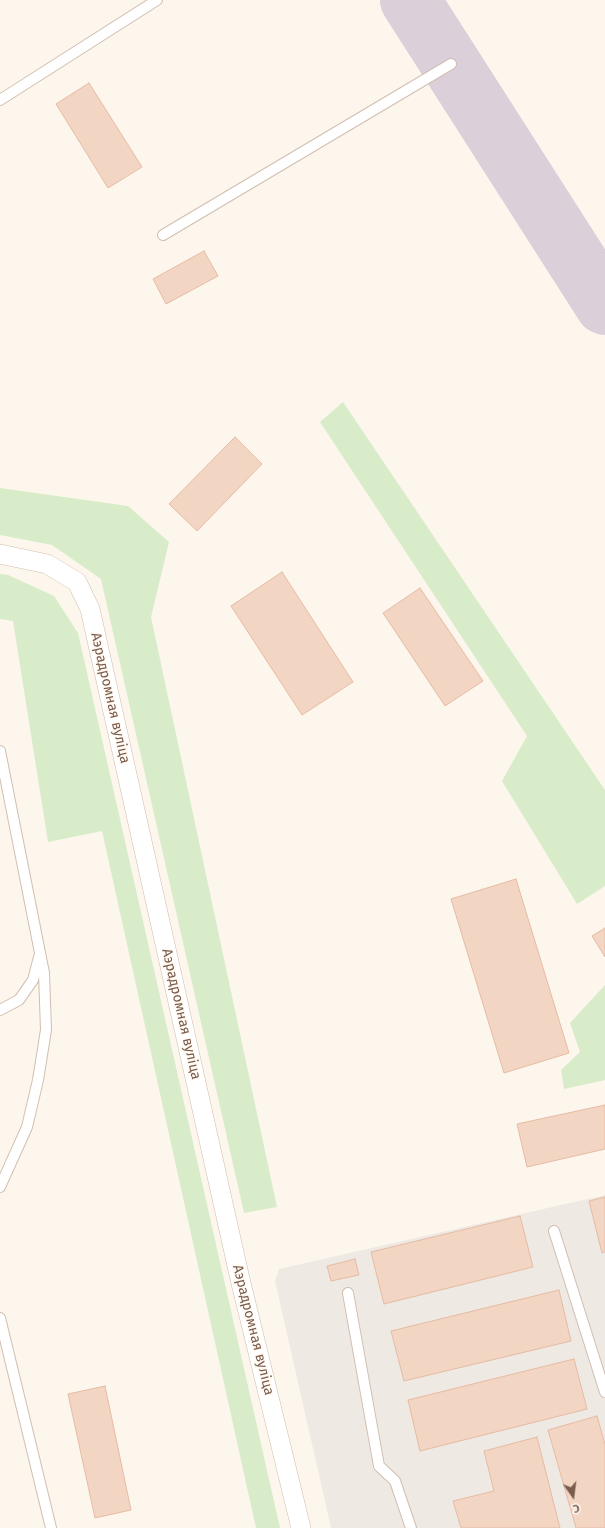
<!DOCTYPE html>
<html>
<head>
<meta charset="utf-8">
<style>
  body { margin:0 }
  #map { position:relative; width:605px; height:1528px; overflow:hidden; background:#fdf6ec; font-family:"Fira Sans",sans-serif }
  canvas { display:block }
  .north { position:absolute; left:553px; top:1476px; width:40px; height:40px; -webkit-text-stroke:3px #fffaf3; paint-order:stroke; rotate:166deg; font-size:11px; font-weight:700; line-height:16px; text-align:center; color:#7a5c4d }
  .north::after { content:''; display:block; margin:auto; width:14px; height:18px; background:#7a5c4d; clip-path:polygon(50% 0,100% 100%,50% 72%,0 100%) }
</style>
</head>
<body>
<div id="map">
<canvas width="605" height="1528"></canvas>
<div class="north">С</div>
</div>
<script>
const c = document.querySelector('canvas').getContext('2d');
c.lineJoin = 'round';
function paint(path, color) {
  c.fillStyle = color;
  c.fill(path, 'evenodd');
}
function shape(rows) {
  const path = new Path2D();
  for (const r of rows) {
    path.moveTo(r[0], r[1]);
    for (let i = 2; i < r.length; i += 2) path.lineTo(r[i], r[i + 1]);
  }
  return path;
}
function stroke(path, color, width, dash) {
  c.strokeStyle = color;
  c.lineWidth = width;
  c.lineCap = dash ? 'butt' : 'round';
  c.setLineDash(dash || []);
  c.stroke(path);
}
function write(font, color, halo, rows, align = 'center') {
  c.font = font + ' "Fira Sans",sans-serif';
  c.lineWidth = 3;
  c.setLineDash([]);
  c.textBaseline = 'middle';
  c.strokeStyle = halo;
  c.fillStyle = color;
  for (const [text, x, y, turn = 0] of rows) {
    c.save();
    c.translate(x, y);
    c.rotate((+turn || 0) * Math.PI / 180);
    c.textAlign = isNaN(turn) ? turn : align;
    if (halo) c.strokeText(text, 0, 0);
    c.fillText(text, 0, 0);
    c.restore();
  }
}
paint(shape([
  [605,1195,605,1528,331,1528,275,1281,279,1269]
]), '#efe9e4');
paint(shape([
  [343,402,605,790,605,886,577,904,502,781,527,736,320,422],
  [0,488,128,506,169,542,151,617,277,1207,244,1213,101,579,52,545,0,535],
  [0,574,8,575,54,596,78,633,280,1528,256,1528,102,831,48,842,13,621,0,619],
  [605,985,605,1080,564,1089,561,1070,580,1052,570,1023]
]), '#d8ecc9');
stroke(shape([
  [410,0,605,305]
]), '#dbcfda', 60);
const building = shape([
  [89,83,142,167,108,188,56,104,89,83],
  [204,251,218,276,166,304,153,279,204,251],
  [235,437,262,464,197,531,169,504,235,437],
  [282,572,353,682,302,715,231,606,282,572],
  [420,588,483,681,445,706,383,613,420,588],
  [516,879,569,1053,504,1073,451,899,516,879],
  [605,928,605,957,592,936,605,928],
  [605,1105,605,1149,527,1167,517,1124,605,1105],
  [605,1197,605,1252,602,1253,589,1201,605,1197],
  [520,1216,533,1267,384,1304,371,1252,520,1216],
  [355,1259,359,1275,331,1281,327,1266,355,1259],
  [559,1290,571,1341,404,1381,391,1331,559,1290],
  [574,1359,587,1409,420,1451,408,1400,574,1359],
  [105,1386,131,1510,95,1518,68,1394,105,1386],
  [597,1416,605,1444,605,1528,576,1528,548,1430,597,1416],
  [537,1437,560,1528,461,1528,453,1501,494,1491,484,1451,537,1437]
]);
paint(building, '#f3d5c3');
stroke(building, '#e6bba3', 1);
const service = shape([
  [0,100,157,0],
  [163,235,451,64],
  [0,751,44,973,46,1030,38,1080,27,1127,0,1187],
  [0,1010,19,1000,33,980,39,957],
  [554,1231,605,1392],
  [348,1293,379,1466,395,1481,411,1528],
  [0,1318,51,1528]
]);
const minor = shape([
  [0,554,47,564,77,582,90,609,240,1279,301,1528]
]);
stroke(service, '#d1beb0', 12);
stroke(minor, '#d1beb0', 20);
stroke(service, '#fff', 10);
stroke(minor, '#fff', 19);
write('14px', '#7a5c4d', '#fffaf3', [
  ["Аэрадромная вуліца",110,698,77],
  ["Аэрадромная вуліца",181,1014,77],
  ["Аэрадромная вуліца",253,1330,76]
]);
</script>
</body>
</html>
